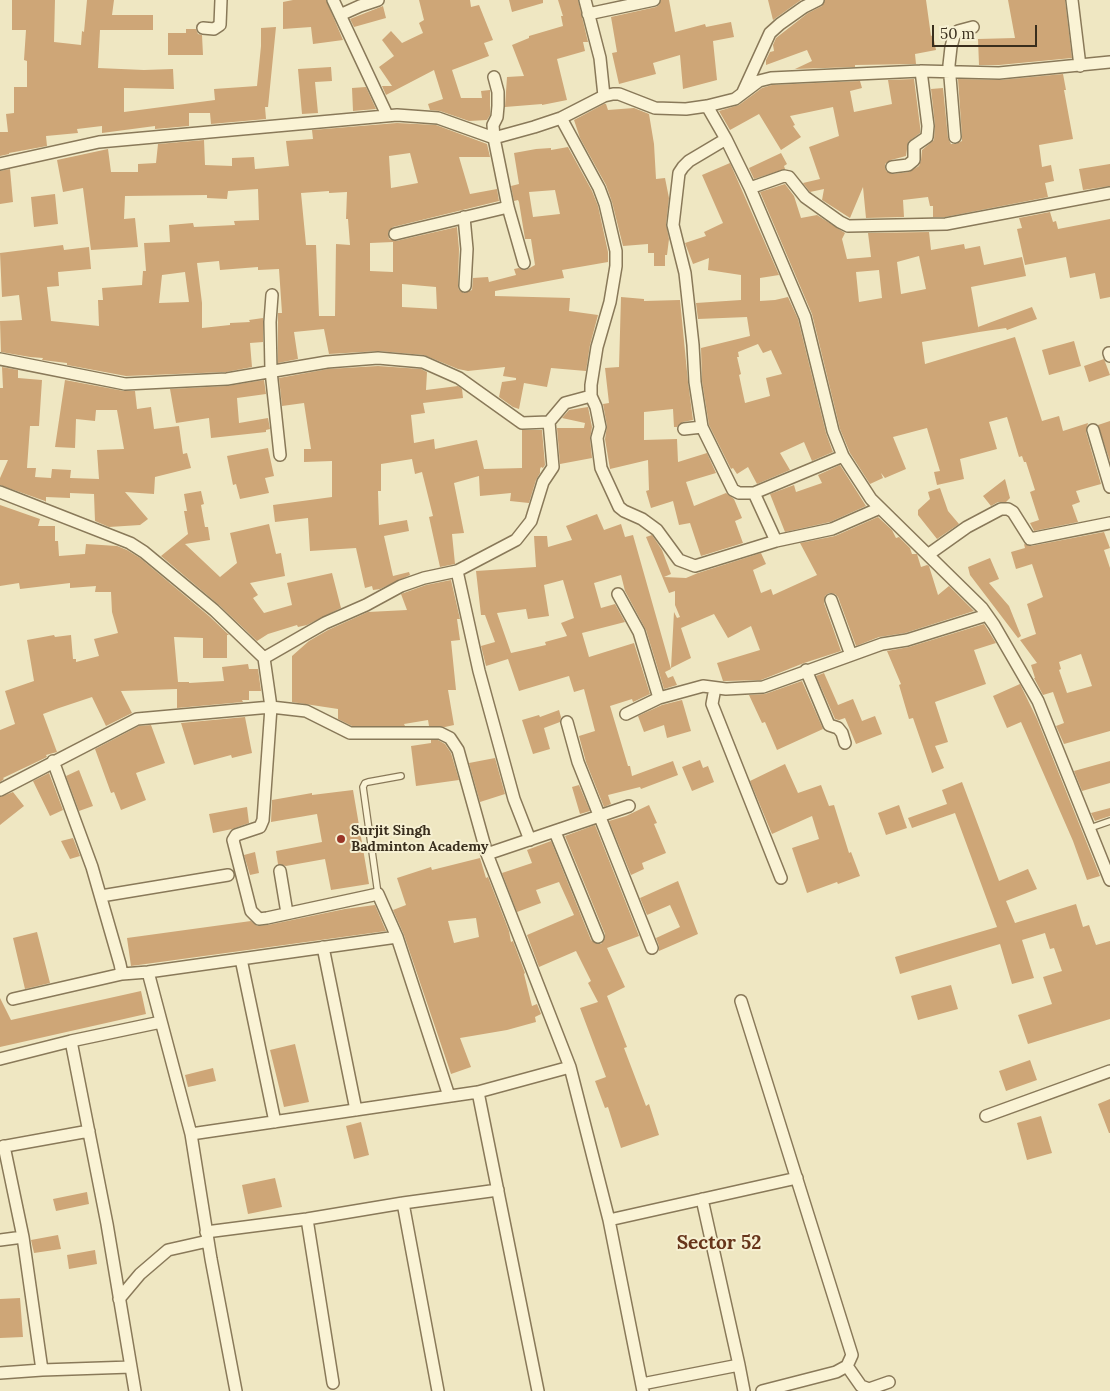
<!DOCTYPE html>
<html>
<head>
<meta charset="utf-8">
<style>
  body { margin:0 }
  #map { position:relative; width:1110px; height:1391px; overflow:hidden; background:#efe7c2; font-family:Lora,serif }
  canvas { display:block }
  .scale { position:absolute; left:932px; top:25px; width:105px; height:22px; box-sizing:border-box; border:2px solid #392e1d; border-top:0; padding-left:6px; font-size:15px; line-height:18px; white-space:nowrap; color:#392e1d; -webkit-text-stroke:4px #f6f0d2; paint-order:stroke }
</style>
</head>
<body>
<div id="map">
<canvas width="1110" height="1391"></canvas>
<div class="scale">50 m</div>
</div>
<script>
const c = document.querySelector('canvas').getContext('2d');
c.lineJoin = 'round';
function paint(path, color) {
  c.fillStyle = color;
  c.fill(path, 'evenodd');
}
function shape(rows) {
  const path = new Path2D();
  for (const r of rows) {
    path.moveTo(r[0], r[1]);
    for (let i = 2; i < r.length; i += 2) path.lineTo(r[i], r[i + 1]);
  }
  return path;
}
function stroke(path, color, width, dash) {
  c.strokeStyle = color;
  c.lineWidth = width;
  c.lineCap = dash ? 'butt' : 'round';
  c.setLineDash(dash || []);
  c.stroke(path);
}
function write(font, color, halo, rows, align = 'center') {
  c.font = font + ' Lora,serif';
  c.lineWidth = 4;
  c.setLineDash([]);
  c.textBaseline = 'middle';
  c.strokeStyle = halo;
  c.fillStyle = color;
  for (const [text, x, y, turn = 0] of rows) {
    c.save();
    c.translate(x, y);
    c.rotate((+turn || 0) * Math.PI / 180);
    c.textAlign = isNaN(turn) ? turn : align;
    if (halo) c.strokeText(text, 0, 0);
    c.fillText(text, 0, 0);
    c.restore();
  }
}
paint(shape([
  [12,0,55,0,54,42,81,45,82,31,84,32,87,0,114,0,112,15,153,15,153,30,100,30,98,68,144,70,173,69,174,89,124,88,124,112,215,100,214,89,257,86,261,46,261,28,276,27,268,107,265,107,266,119,211,124,210,113,189,113,189,126,155,129,155,126,102,133,102,126,77,129,78,133,46,136,47,146,9,153,9,154,0,156,0,132,8,132,6,114,14,113,14,87,27,87,27,61,24,60,26,30,12,30],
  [293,0,326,0,343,40,313,44,311,27,283,29,283,2],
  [419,0,470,0,471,7,479,5,493,40,484,43,489,56,452,70,461,98,482,98,481,91,490,90,490,115,487,120,469,121,440,111,430,110,428,104,443,99,434,70,386,95,382,86,392,86,379,67,394,56,382,40,391,31,402,43,423,33,419,23,424,20],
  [509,0,543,0,543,3,512,12],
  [558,0,578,0,588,42,583,42,585,51,557,59,567,100,542,105,542,104,505,107,507,77,524,76,512,45,529,38,529,36,563,26,561,16,563,16],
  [661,0,669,0,675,32,705,24,706,27,731,22,734,37,713,41,717,80,683,89,680,55,653,63,656,74,619,84,612,53,617,52,611,17,656,7,659,5],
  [768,0,801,0,773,20],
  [825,0,926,0,931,36,933,35,936,50,915,54,916,64,855,65,855,67,795,69,812,61,807,50,766,65,766,60,770,52,774,51,773,45,776,38,808,13,822,6],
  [1008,0,1065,0,1072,58,999,65,979,65,978,39,1015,38],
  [383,6,386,18,354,27,350,19],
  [186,29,196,29,198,34,202,35,203,55,168,55,168,33,186,33],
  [331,67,332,81,315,82,318,113,302,114,298,69],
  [1063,74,1066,90,1064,90,1073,139,1039,145,1042,167,1051,165,1054,181,1045,183,1048,197,945,217,933,217,933,206,930,206,928,197,903,200,904,217,866,218,863,187,850,218,822,200,824,189,810,192,803,183,820,179,809,147,839,136,833,107,790,116,795,125,793,126,801,137,781,150,759,114,730,130,719,111,739,105,762,88,772,85,860,81,862,88,850,91,854,112,892,104,888,80,914,79,920,126,920,133,908,142,906,156,891,160,885,164,886,171,893,174,909,172,919,166,921,160,922,150,934,140,935,125,931,89,943,88,948,138,951,144,956,144,962,141,962,136,958,79,1000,80],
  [366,87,376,109,353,111,352,88],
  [604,104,606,104,608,110,634,108,649,114,654,144,656,179,665,178,669,198,666,224,669,239,667,255,665,255,665,266,654,266,654,253,648,253,648,244,623,246,612,202,606,185,580,138,574,120],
  [397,123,436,125,487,144,490,157,459,157,470,194,497,189,499,201,393,227,388,232,389,239,396,241,457,227,459,249,458,286,459,290,464,293,472,290,473,278,488,277,489,282,516,275,514,269,519,268,526,270,535,265,531,239,525,239,519,202,518,200,514,201,511,186,519,184,514,153,536,149,551,148,551,150,568,147,592,191,598,206,608,252,608,262,562,270,564,278,495,291,495,296,570,298,569,311,598,315,590,345,586,371,551,368,547,387,524,383,519,409,513,407,499,397,502,382,516,380,516,378,503,376,505,367,468,371,458,369,424,355,379,351,329,354,324,329,294,332,298,359,278,363,278,313,282,313,279,269,258,270,258,267,220,270,219,261,197,263,202,303,202,328,230,325,230,323,250,322,249,320,263,318,263,342,250,343,252,367,226,372,126,376,67,365,67,363,42,360,43,358,30,357,1,352,0,321,22,320,19,295,2,297,0,253,63,245,64,250,89,247,91,269,58,272,59,286,47,287,51,321,99,326,98,300,103,300,102,288,142,285,143,271,146,271,144,243,170,242,169,225,193,223,194,227,235,225,234,221,259,220,258,189,228,191,227,199,207,198,207,195,125,196,124,219,135,218,138,247,91,250,83,188,63,192,57,160,108,149,111,172,138,172,138,164,156,163,158,144,204,140,205,165,232,166,232,158,254,157,255,169,289,166,286,141,313,139,312,130],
  [410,153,418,183,391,188,389,156],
  [555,190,560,214,533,217,529,192],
  [329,191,329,193,347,192,346,219,348,219,350,245,336,244,335,316,319,316,316,245,306,245,301,193],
  [393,242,393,272,370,271,370,243],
  [185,272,189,302,159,303,162,275],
  [402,284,436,287,437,309,402,307],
  [781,153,787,164,784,166,785,169,754,179,749,168],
  [730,163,779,275,760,278,760,301,775,300,788,297,798,319,826,433,833,452,812,461,804,442,780,453,790,470,757,484,748,467,737,474,733,468,731,469,709,425,702,381,701,348,750,336,747,317,698,319,696,303,741,300,741,275,708,270,709,258,693,264,685,243,706,236,704,232,723,223,702,175],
  [758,344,763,353,771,350,782,374,766,378,770,396,745,403,739,375,741,374,737,357,739,357,738,352],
  [1110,164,1110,186,1083,190,1079,169],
  [10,169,13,202,0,204,0,171],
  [785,184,794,196,801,218,817,215,845,233,842,239,847,259,871,257,868,233,929,232,931,250,964,244,965,249,980,246,984,265,1022,257,1026,276,971,287,979,332,922,342,925,364,1015,337,1042,421,1059,416,1063,431,1088,423,1086,432,1101,484,1076,491,1080,502,1072,505,1078,522,1034,531,1030,523,1039,520,1030,492,1035,490,1026,462,1024,462,1022,456,1019,457,1007,417,989,422,997,449,960,459,964,479,937,485,934,472,940,471,927,428,893,437,906,469,885,478,881,473,883,478,870,484,850,453,840,429,812,314,760,192],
  [919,256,926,289,901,294,897,262],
  [879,270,882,298,859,302,856,272],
  [55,194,58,224,34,227,31,197],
  [1050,212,1053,222,1056,221,1058,229,1110,219,1110,297,1100,299,1095,273,1070,278,1066,257,1025,265,1017,229,1022,228,1019,218],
  [621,297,644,299,644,301,680,300,688,382,693,420,683,422,677,427,674,427,673,409,644,412,644,440,677,439,678,462,707,453,716,473,686,482,694,506,726,493,734,499,742,518,735,521,743,543,701,556,690,523,679,525,673,501,651,508,646,491,649,490,648,460,610,469,605,439,607,426,603,404,609,403,605,368,619,367],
  [1032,307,1037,319,1007,330,1006,328,979,332,978,327],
  [1074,341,1081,366,1049,375,1042,350],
  [1104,359,1110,375,1089,382,1084,366],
  [378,366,421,369,427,372,426,390,458,386,462,389,463,398,423,403,425,413,411,415,414,443,434,439,435,449,477,440,484,469,522,468,522,430,542,430,545,465,543,468,541,467,540,469,540,473,536,480,529,503,510,501,511,493,480,496,479,476,454,483,464,533,452,534,455,564,440,567,429,517,433,516,422,472,415,474,412,459,381,464,381,491,378,491,379,525,407,520,409,531,384,536,393,576,409,572,410,575,380,589,373,590,372,586,365,588,356,548,310,551,308,518,275,522,273,505,332,497,332,461,304,462,304,449,311,449,304,403,282,406,279,378,328,369],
  [2,367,18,370,18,378,42,380,39,426,30,426,27,468,36,468,35,477,51,478,52,469,71,470,70,478,99,479,97,450,124,449,117,410,96,410,95,421,76,419,75,448,55,447,65,380,124,391,135,391,137,409,151,407,154,429,179,426,183,454,187,453,191,468,155,477,154,494,125,492,148,519,140,525,109,527,95,521,94,494,70,493,70,498,46,497,46,502,45,501,0,485,0,478,8,460,0,460,0,388,3,388],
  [264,380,266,394,237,398,239,423,268,418,270,429,266,430,266,432,211,438,209,418,176,423,170,389,227,386],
  [588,407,592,427,590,439,592,458,560,464,557,428,584,428,585,423,562,418,569,410],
  [1110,421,1110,461,1098,425],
  [268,448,274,476,265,478,269,493,240,499,236,484,233,485,227,456],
  [840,465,866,506,830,522,785,532,770,494,794,485,796,492,822,483,818,475],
  [1005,479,1010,498,1006,502,998,502,991,506,983,496],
  [940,488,948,511,959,524,937,539,918,515,918,510,930,499,928,492],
  [201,491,204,504,201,505,205,527,208,527,210,540,185,544,220,577,237,563,230,533,269,524,276,554,281,553,285,576,250,583,258,595,253,598,264,613,292,605,287,583,332,573,341,608,307,625,298,627,297,625,268,634,257,641,219,605,161,556,188,534,184,511,187,511,184,494],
  [0,505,40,519,38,526,55,526,55,541,58,541,59,556,85,554,86,544,117,546,127,550,140,558,209,616,229,635,227,635,227,658,203,658,203,638,174,637,178,682,189,682,189,683,224,681,222,667,248,664,249,669,258,669,261,691,249,691,249,700,242,700,243,702,177,708,177,689,121,691,132,713,106,726,92,697,59,708,43,714,57,752,46,755,47,757,3,778,4,779,0,782,0,730,15,724,5,691,34,681,27,640,54,635,55,637,71,635,73,659,76,659,76,662,99,656,94,639,118,633,112,612,111,592,95,592,96,586,70,588,70,583,20,589,19,583,0,586],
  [597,514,604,530,621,524,625,537,633,535,671,669,665,672,668,678,673,676,677,685,664,689,646,630,625,591,621,575,594,583,601,608,615,604,625,622,582,633,589,657,634,643,650,694,633,702,632,699,610,706,628,766,630,766,632,776,673,761,678,775,641,789,640,787,608,795,611,804,604,807,586,762,579,736,595,731,584,689,574,692,569,676,519,691,508,659,486,666,481,646,495,642,485,615,481,615,476,571,536,567,534,536,547,536,548,547,572,540,566,526],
  [563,580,574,618,561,623,567,636,545,642,546,645,511,653,497,613,526,609,528,619,549,616,544,585],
  [878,517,892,530,896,538,899,537,910,548,912,554,917,554,921,567,927,565,929,566,938,595,949,586,974,611,905,633,879,637,856,646,838,597,835,594,829,593,825,596,824,603,841,651,804,663,761,680,726,681,723,681,717,663,760,650,751,626,728,638,714,614,681,628,691,658,671,668,674,612,677,618,680,617,675,605,675,591,669,593,646,537,652,535,662,550,671,574,664,577,686,578,698,573,761,553,766,564,753,570,761,593,771,589,773,595,817,575,800,543,835,536],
  [1104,532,1110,548,1104,550,1110,568,1110,731,1064,744,1056,726,1064,723,1053,692,1043,695,1034,678,1035,678,1031,665,1037,663,1020,640,1036,634,1027,604,1043,597,1032,564,1016,569,1011,552,1025,548,1024,544,1031,546],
  [1081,654,1092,686,1067,693,1059,670,1061,669,1059,662],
  [990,558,999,579,989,583,1009,606,1021,636,1018,638,970,575,968,567],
  [451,580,460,619,457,619,460,640,451,641,456,690,448,690,454,725,445,727,429,726,428,720,404,724,405,726,352,726,338,719,338,709,292,702,292,656,309,641,328,630,368,612,407,610,401,594,426,585],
  [984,624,996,643,974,650,986,684,935,702,948,742,935,746,944,768,932,773,913,718,909,719,899,685,901,684,887,651,909,647],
  [824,673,838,705,853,699,862,721,875,716,882,734,856,744,845,718,839,720,835,719,816,676],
  [802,681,823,729,777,750,765,722,762,723,749,695,765,694],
  [1020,684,1037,719,1100,876,1087,880,1073,841,1021,722,1007,728,993,696],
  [682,700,691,731,667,738,664,725,644,732,638,716,662,705],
  [559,710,561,717,560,722,544,728,550,749,533,754,522,720,539,715,540,717],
  [245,717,252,753,232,758,231,755,194,765,181,723],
  [151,725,165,763,136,773,146,800,121,810,114,792,111,793,95,749,139,726],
  [431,740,438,740,445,744,451,753,459,780,416,786,411,746,431,743],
  [495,758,505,794,480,802,469,763],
  [700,760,703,768,708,766,714,782,692,791,682,767],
  [1110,761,1110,783,1082,791,1074,771],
  [785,764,798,793,821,785,829,806,834,805,849,853,851,852,860,876,838,884,837,882,807,893,792,848,819,839,812,816,772,834,750,781],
  [79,770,93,806,79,811,66,776],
  [49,773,63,810,50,816,33,781],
  [962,782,999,881,1028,869,1037,889,1006,901,1015,923,1076,904,1083,927,1089,925,1096,945,1110,941,1110,1019,1028,1044,1018,1015,1052,1004,1043,977,1062,971,1054,948,1050,949,1045,933,1022,940,1034,978,1012,984,1000,944,900,974,895,957,997,927,955,813,912,828,908,818,947,804,942,790],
  [579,785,590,811,580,814,572,787],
  [353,790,369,884,331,890,325,859,286,866,278,864,276,851,322,842,317,814,271,822,272,800,312,793,312,795],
  [13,792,24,806,0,825,0,797],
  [649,805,657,823,654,824,666,853,642,863,644,869,631,875,609,821,626,816],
  [899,805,907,828,886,835,878,813],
  [247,807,249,823,232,829,213,833,209,814],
  [1110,808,1110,816,1095,821,1091,813],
  [595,825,639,936,607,948,625,987,607,996,627,1047,624,1048,646,1106,649,1104,659,1135,621,1148,608,1107,605,1108,595,1081,606,1077,580,1008,598,1002,588,983,591,981,576,951,539,967,527,935,574,915,559,882,536,890,541,903,517,912,502,873,532,863,527,850,551,841,591,940,597,944,601,944,605,938,605,934,565,836],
  [73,838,80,856,70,859,61,841],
  [255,852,259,873,250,875,244,855],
  [480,858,486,878,488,877,509,931,511,942,513,941,525,973,524,974,532,1006,537,1004,541,1014,535,1017,536,1022,507,1030,460,1038,471,1067,451,1074,404,935,393,910,406,905,397,878,431,867,432,870],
  [476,918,479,937,454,943,448,921],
  [678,881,698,934,659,951,659,946,656,938,680,927,670,905,647,915,640,898],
  [375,905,386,931,131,966,127,938,251,921,257,926,268,925,345,909],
  [37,932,50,983,25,989,13,938],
  [951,985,958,1009,918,1020,911,996],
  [141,991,146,1014,0,1047,0,998,11,1020],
  [295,1044,309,1102,284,1107,270,1050],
  [1030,1060,1037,1080,1006,1091,999,1071],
  [213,1068,216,1081,188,1087,185,1075],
  [1110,1099,1110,1133,1109,1133,1098,1104],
  [1041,1116,1052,1153,1027,1160,1017,1123],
  [361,1122,369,1155,354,1159,346,1126],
  [275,1178,282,1207,248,1214,242,1185],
  [87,1192,89,1204,56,1211,53,1199],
  [58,1235,61,1249,34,1253,31,1240],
  [95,1250,97,1264,69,1269,67,1255],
  [20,1298,23,1337,0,1338,0,1299]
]), '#cea677');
const service = shape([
  [1090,828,1110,821],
  [378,894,363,787,365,783,368,782,401,776]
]);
const minor = shape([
  [333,0,387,115],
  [585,0,600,58,604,96],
  [1072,0,1080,66],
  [588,14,654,0],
  [340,15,360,6,378,0],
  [203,28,214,29,220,25,221,0],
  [494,77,498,92,498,106,497,117,493,125,494,138,508,207,524,263],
  [743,92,770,33,780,24,804,7,818,0],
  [707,106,726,139,750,188,805,317,833,431,843,456,871,499,982,608,994,625,1038,701,1110,880],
  [561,118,599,188,605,204,616,251,616,266,610,302,597,347,591,385,591,396,596,407,600,427,597,438,601,468,619,507,624,511,642,519,657,530,679,560,695,566,776,541,832,529,880,508],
  [955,137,949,65,951,47,954,36,958,31,973,27],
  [726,139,689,161,683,167,679,173,673,225,685,273,693,345,695,382,702,427,733,490,739,493,754,493,843,456],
  [0,164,99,142,397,115,438,118,494,138,534,127,561,118,604,96,613,94,619,94,655,108,686,109,707,106,735,99,759,81,771,78,921,71,999,73,1110,62],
  [892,167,908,165,914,160,914,146,927,137,928,126,921,71],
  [750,188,784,176,789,177,805,197,840,222,848,226,946,224,1110,193],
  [464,217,467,249,465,286],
  [395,234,508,207],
  [272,295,270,322,271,371,280,455],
  [1109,353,1110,356],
  [0,359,125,384,227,379,327,362,378,358,423,362,459,378,522,423,549,422,565,403,591,396],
  [684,429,702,427],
  [1093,430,1110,487],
  [0,492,130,543,144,552,214,610,264,658,271,707,263,820,260,827,236,835,233,840,251,911,259,919,267,918,378,894,397,937,449,1096],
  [754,493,776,541],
  [929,554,967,527,1001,509,1008,509,1013,512,1030,539,1110,523],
  [457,571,479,671,514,799,530,840],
  [618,594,639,632,659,698],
  [831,600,851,655],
  [264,658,325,623,366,605,401,586,424,578,457,571,516,540,531,521,543,482,553,467,549,422],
  [806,670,829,725,838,728,842,733,845,743],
  [715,688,712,704,781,878],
  [626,714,659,698,703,686,726,689,763,687,882,644,907,640,987,615],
  [567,722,578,762,652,948],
  [53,761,92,867,120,964,122,974],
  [0,790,137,719,271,707,306,711,350,733,440,733,450,738,458,750,487,854,570,1067,609,1220,643,1391],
  [555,832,598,937],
  [487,854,629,806],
  [280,871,287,913],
  [101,896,228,875],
  [323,947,356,1110],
  [241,959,275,1122],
  [148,972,191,1134,211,1259,236,1391],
  [13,999,122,974,148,972,397,937],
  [741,1001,852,1355,847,1366,836,1372,762,1391],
  [71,1041,107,1224,135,1391],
  [0,1059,71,1041,161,1022],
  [478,1092,538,1391],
  [986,1116,1110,1071],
  [191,1134,478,1092,570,1067],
  [4,1146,23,1237,42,1370],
  [0,1147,89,1131],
  [702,1199,739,1365],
  [403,1203,438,1391],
  [307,1219,333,1383],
  [609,1220,797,1178],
  [206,1232,307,1219,403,1203,498,1190],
  [0,1240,23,1237],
  [119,1299,140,1274,168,1250,208,1241],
  [847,1366,861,1386,869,1389,889,1382],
  [0,1373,42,1370,131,1367],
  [642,1384,739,1365,744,1391]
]);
stroke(service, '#897959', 8);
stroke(minor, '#897959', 14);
stroke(service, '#faf3d5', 5.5);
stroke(minor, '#faf3d5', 11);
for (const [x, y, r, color] of [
  [341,839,5,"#9a3527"]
]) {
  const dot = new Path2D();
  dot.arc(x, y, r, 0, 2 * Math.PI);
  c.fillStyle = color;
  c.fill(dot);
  stroke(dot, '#f6f0d2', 2);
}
write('bold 14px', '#392e1d', '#f6f0d2', [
  ["Surjit Singh",351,831],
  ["Badminton Academy",351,847]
], 'left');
write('bold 19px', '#67351b', '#f6f0d2', [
  ["Sector 52",719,1244]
]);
</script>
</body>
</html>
